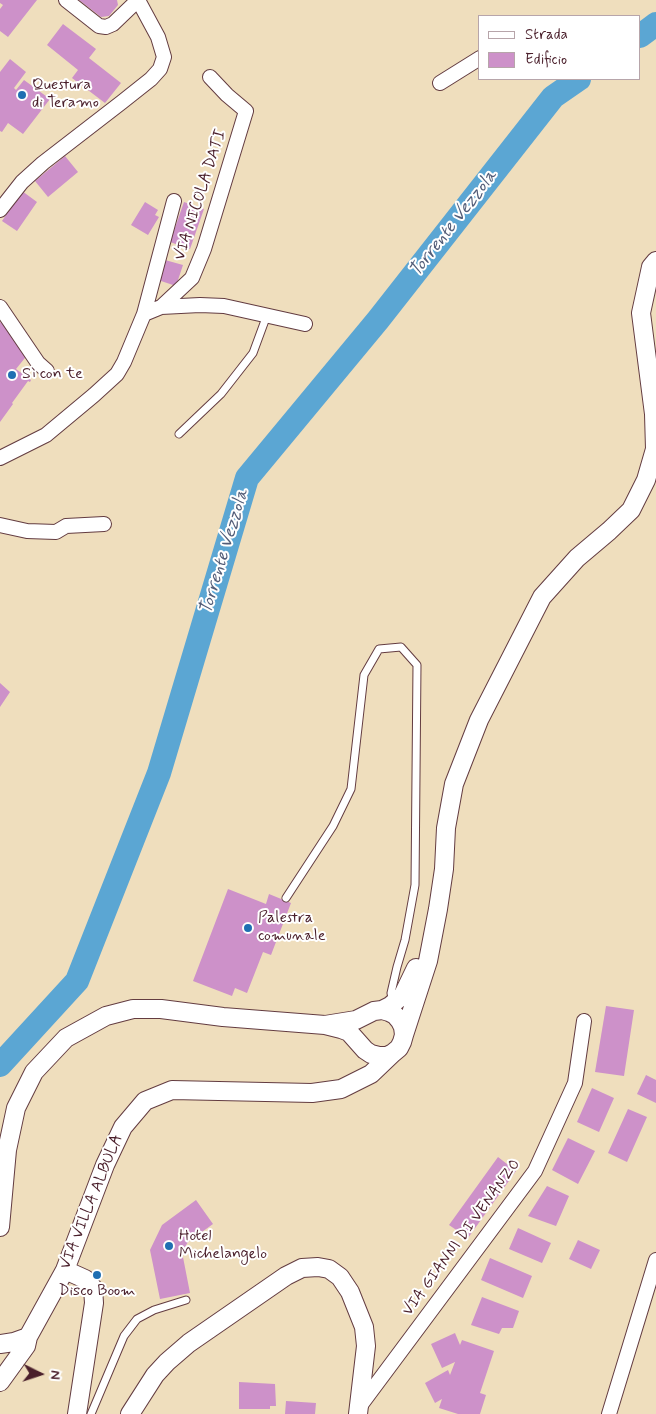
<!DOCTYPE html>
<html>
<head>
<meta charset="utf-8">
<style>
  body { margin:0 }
  #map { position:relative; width:656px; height:1414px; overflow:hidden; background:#efdebd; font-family:Mynerve,sans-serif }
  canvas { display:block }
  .legend { position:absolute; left:478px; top:15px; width:162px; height:65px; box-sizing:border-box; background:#fff; border:1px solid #b7a5aa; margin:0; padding:6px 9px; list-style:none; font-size:15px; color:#4a1f2b }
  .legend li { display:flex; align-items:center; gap:10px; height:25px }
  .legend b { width:25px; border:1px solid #b7a5aa }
  .north { position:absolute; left:15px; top:1349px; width:50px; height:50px; -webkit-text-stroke:4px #fff; paint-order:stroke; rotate:94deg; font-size:14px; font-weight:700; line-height:20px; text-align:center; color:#4a1f2b }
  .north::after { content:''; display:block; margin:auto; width:18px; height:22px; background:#4a1f2b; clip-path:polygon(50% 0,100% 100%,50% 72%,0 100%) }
</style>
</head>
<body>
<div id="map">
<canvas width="656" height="1414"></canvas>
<ul class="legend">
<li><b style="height:6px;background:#fff"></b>Strada</li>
<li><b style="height:14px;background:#cd91c9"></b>Edificio</li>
</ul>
<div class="north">N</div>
</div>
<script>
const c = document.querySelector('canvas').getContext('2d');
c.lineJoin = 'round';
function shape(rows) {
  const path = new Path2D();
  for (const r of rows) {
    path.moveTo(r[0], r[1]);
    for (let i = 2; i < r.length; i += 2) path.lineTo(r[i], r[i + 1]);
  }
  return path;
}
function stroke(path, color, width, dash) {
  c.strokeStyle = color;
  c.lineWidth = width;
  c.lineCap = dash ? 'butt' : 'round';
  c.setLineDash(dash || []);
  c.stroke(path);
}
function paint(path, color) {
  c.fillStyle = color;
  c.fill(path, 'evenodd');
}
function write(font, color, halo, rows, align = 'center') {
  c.font = font + ' Mynerve,sans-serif';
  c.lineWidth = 4;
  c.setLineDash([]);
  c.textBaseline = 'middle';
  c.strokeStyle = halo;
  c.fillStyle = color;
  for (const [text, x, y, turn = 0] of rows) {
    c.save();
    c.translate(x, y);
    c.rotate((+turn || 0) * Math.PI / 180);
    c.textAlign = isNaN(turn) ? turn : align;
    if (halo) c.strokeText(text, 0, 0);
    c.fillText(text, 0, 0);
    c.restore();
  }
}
stroke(shape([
  [640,36,656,24],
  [0,1065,77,981,159,773,247,478,378,320,553,97,579,79]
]), '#5ba6d3', 24);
paint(shape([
  [0,0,37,0,8,37,0,31,0,9,3,5,0,3],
  [79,0,117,0,118,5,109,16,101,17],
  [63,24,96,49,89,58,121,83,105,103,72,78,78,70,47,45],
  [10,59,26,72,14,88,16,90,24,80,50,99,23,134,8,123,2,132,0,131,0,72],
  [65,156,78,172,48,197,35,181],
  [22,191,37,202,17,231,2,221],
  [145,202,158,210,155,215,159,217,148,235,131,225],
  [184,202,204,209,190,249,170,242],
  [165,260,183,265,176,286,158,280],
  [0,322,8,328,29,353,16,369,31,380,30,382,28,381,12,403,13,404,0,422],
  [0,683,10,692,0,707],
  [228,889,266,904,269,894,291,903,271,955,263,952,247,993,235,988,232,996,193,981],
  [606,1006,634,1010,624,1076,595,1072],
  [646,1075,656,1080,656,1103,637,1094],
  [592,1088,614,1098,599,1132,577,1122],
  [628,1109,647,1117,627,1162,608,1153],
  [568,1138,595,1151,578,1184,552,1170],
  [498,1157,516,1171,468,1238,449,1225],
  [547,1186,569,1196,556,1226,528,1216],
  [196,1200,213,1224,188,1242,182,1252,190,1293,160,1299,150,1250,162,1225],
  [518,1228,551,1243,542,1263,509,1249],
  [578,1240,600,1250,591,1269,569,1259],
  [490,1258,532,1276,523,1298,481,1280],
  [482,1297,519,1311,513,1328,502,1328,499,1334,471,1325],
  [455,1333,460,1345,462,1340,494,1351,480,1393,486,1395,480,1414,458,1414,439,1408,442,1399,435,1403,425,1383,448,1370,450,1375,455,1362,442,1368,431,1344],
  [239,1382,275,1384,276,1406,270,1406,270,1409,239,1409],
  [286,1401,316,1403,315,1414,285,1414]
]), '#cd91c9');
const service = shape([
  [179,434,221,394,253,353,267,315],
  [286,898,333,826,351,789,364,675,379,649,401,647,417,665,415,885,405,940,397,967,391,993,393,1003],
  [91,1414,124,1336,137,1319,154,1310,186,1300]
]);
const minor = shape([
  [66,0,99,26,106,27,113,24,138,0],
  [440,83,480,58],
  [0,210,22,182,43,163,122,102,151,79,160,69,164,57,158,37,138,0],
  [0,307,38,363,47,371],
  [161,307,200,305,224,306,305,324],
  [144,314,161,307,192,278,204,249,246,111,227,95,210,77],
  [0,458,46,435,94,395,117,374,124,362,144,314,174,201],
  [0,525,27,531,56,532,66,526,104,524],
  [360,1406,535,1171,575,1083,584,1021],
  [609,1414,656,1260]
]);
const tertiary = shape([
  [382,1010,390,1006,403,995,416,968],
  [404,1035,428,961,438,909,444,869,446,828,454,784,479,720,542,597,577,558,609,531,631,510,646,480,655,449,654,414,641,313,651,267,656,261],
  [0,1227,7,1150,16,1108,34,1072,66,1038,106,1016,133,1009,161,1009,223,1017,325,1025,341,1029,349,1032,365,1050,371,1054,379,1056,387,1056,393,1053,399,1048,402,1042,404,1035,403,1027,400,1021,395,1015,389,1012,382,1010,374,1011,356,1020,325,1025],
  [65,1270,85,1279,93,1288,94,1303,77,1414],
  [0,1344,14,1342,28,1337],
  [0,1382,26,1346,28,1337,65,1270,105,1165,123,1127,145,1101,172,1090,312,1093,341,1089,371,1074,393,1053],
  [130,1414,155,1375,167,1362,189,1343,286,1276,302,1268,318,1267,329,1269,340,1277,350,1292,364,1327,366,1346,358,1414]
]);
stroke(service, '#633c41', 9);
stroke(minor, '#633c41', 16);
stroke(tertiary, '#633c41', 20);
stroke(service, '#fff', 7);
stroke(minor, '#fff', 14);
stroke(tertiary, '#fff', 18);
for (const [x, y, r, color] of [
  [22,95,5,"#1f6fb2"],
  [12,375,5,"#1f6fb2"],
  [248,928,5,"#1f6fb2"],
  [169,1246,5,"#1f6fb2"],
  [97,1275,5,"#1f6fb2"]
]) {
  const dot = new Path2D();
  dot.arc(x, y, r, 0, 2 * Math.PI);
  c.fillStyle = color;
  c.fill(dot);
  stroke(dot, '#fff', 2);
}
write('16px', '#4a1f2b', '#fff', [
  ["Questura",32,86],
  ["di Teramo",32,104],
  ["Sì con te",22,375],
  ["Palestra",258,919],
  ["comunale",258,937],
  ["Hotel",179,1237],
  ["Michelangelo",179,1255],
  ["Disco Boom",97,1292,"center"]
], 'left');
write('16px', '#4a1f2b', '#fff', [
  ["VIA NICOLA DATI",201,195,-72],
  ["VIA VILLA ALBULA",92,1202,-68],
  ["VIA GIANNI DI VENANZO",462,1238,-54]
]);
write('italic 18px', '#525c77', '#fff', [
  ["Torrente Vezzola",454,224,-52],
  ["Torrente Vezzola",225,552,-73]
]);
</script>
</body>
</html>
